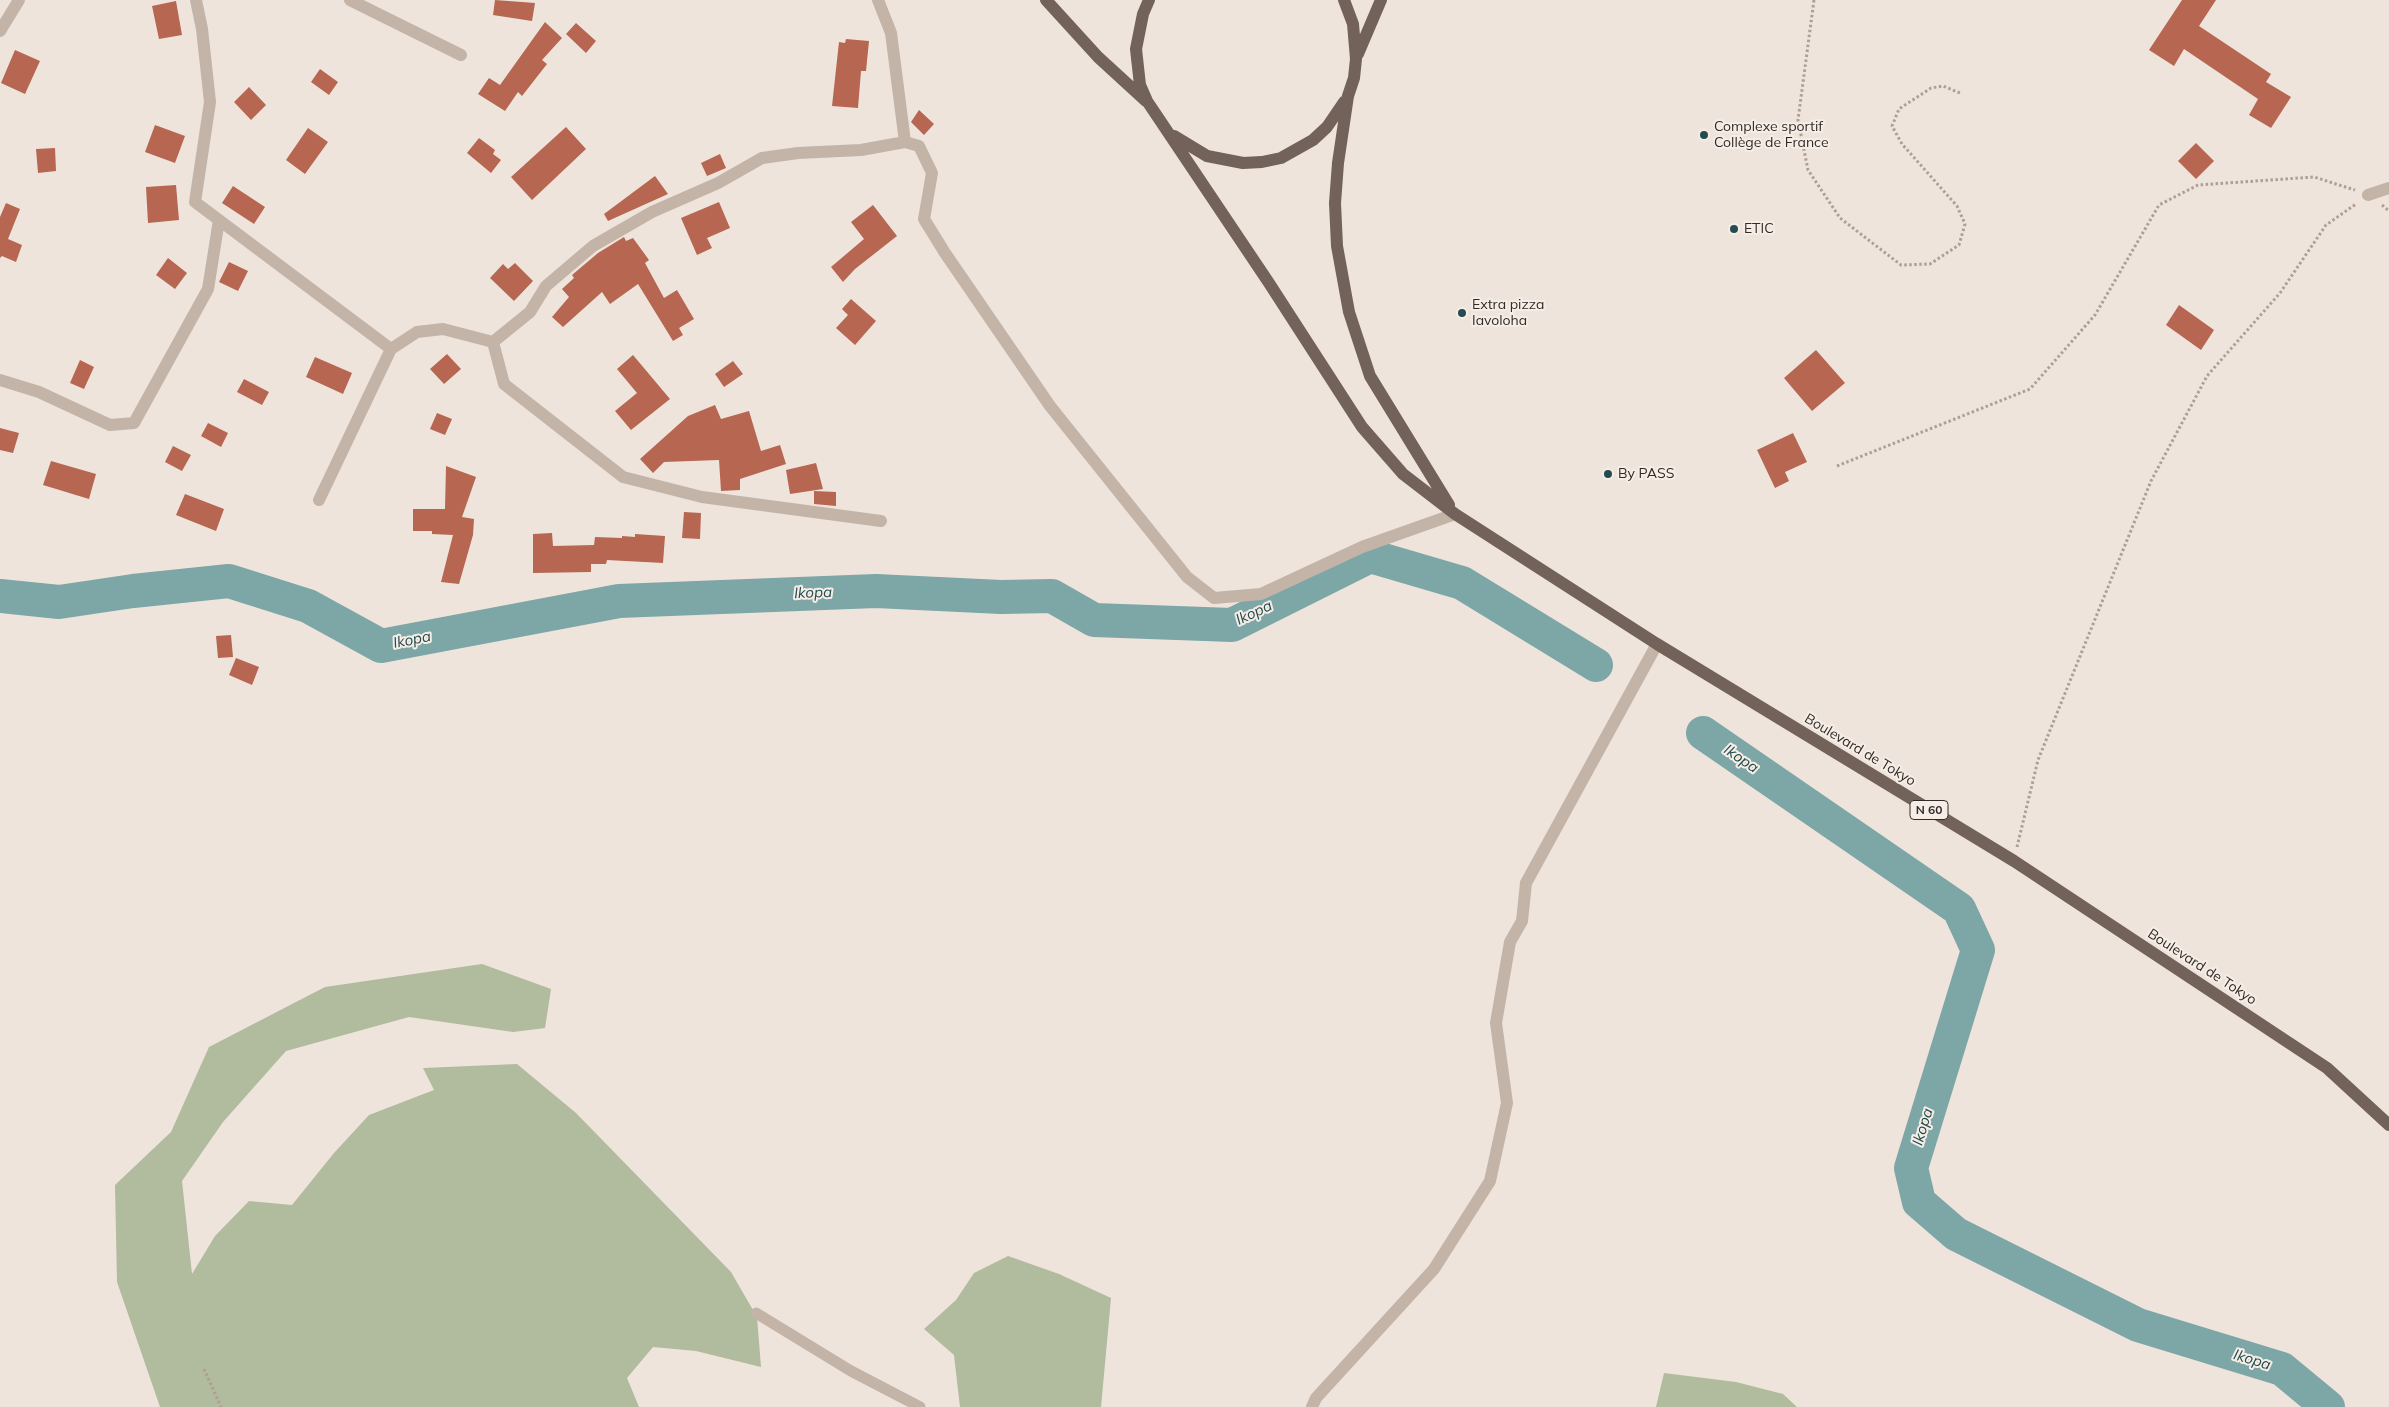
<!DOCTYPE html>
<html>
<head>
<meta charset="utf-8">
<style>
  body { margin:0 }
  canvas { display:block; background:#eee4db }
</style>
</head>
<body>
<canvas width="2389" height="1407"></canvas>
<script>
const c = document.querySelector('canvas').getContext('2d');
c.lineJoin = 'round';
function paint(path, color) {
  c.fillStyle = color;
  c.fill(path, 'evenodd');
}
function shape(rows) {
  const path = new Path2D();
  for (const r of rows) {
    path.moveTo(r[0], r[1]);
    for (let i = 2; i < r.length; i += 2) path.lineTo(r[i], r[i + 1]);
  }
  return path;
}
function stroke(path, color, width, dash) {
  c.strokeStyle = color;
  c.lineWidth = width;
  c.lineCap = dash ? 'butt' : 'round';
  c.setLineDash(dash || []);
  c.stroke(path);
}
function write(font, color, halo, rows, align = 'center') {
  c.font = font + ' Mulish,sans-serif';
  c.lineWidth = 4;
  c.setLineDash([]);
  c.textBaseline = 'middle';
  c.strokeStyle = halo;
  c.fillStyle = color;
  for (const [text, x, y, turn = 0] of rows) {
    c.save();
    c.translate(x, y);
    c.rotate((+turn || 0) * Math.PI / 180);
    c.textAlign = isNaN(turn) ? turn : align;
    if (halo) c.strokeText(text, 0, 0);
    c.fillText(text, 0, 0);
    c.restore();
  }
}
paint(shape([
  [482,964,551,989,545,1028,513,1032,409,1017,286,1051,223,1122,182,1181,192,1274,215,1236,249,1201,292,1205,334,1153,369,1115,434,1090,423,1068,517,1064,576,1113,731,1272,757,1317,761,1367,696,1351,653,1347,627,1378,639,1407,160,1407,117,1282,115,1185,171,1132,209,1047,325,987],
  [1008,1256,1059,1274,1111,1298,1101,1407,960,1407,954,1355,924,1329,956,1300,974,1273],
  [1664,1373,1736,1382,1783,1394,1797,1407,1656,1407]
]), '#b1bb9d');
stroke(shape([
  [0,596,59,602,133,591,229,581,308,606,381,646,619,601,876,591,1001,597,1052,596,1094,620,1232,625,1370,556,1462,583,1596,665],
  [1703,733,1959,909,1978,950,1911,1168,1919,1202,1956,1234,2138,1325,2282,1369,2328,1407]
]), '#7da6a7', 34);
paint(shape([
  [495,0,535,3,532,21,493,15],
  [2182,0,2216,0,2199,26,2271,74,2266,82,2291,97,2271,128,2249,115,2258,99,2184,49,2174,66,2149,50],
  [176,1,182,35,159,39,152,6],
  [545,22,562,38,542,60,547,64,522,96,518,92,505,111,478,94,489,78,500,85],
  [576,23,596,41,586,53,566,34],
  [846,39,869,41,866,71,861,71,858,108,832,106,839,42,845,43],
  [15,50,40,61,25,94,1,83],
  [320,69,338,82,329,95,311,82],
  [249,87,266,105,251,120,234,102],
  [919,110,934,124,924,135,911,122],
  [155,125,185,136,175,163,145,152],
  [566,127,586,149,532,200,511,177],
  [308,128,328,142,305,174,286,160],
  [479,138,495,150,493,154,501,160,491,173,467,153],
  [2196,143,2214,161,2196,179,2178,161],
  [55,148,56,171,38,173,36,149],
  [720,154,726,168,707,176,701,163],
  [655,176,668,194,608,221,604,214],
  [176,185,179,220,148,223,146,187],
  [233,186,265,207,254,224,222,203],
  [719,202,730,228,707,238,712,248,697,255,681,218],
  [6,203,20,209,8,239,22,245,16,262,2,256,0,258,0,217],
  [873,205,897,236,855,269,843,282,831,267,864,239,851,222],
  [624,237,626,241,633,238,649,260,645,263,664,298,677,290,694,319,679,328,683,335,673,341,638,284,610,304,602,292,563,327,552,317,569,297,562,289,574,278,572,275,598,253],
  [168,258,187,273,175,289,156,275],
  [229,262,248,271,238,291,219,282],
  [515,263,533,281,514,301,490,278,503,264,508,269],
  [851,299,876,321,855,345,836,328,848,315,842,309],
  [2179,305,2214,330,2201,350,2166,325],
  [1816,350,1845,383,1812,411,1784,378],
  [447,354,461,369,444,384,430,369],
  [633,355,670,399,631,430,615,411,637,393,617,369],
  [315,357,352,373,343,394,306,377],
  [80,360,94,367,84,389,70,383],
  [733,361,743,374,724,387,715,374],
  [244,379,269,392,262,405,237,392],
  [715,405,721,419,749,411,761,451,780,445,786,464,740,479,740,490,721,491,719,460,664,462,653,473,640,459,688,416],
  [437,413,452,419,445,435,430,429],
  [208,423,228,433,221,447,201,436],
  [0,428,19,433,13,453,0,450],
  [1793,433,1807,462,1785,472,1789,481,1775,488,1757,450],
  [173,446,191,455,182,471,165,462],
  [51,461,96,474,89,499,43,485],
  [816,463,823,489,790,494,786,470],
  [446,466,476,477,462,517,474,519,473,535,459,584,441,582,453,535,432,534,432,531,413,531,413,509,445,509],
  [814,491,836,492,836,506,814,504],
  [185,494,224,509,216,531,176,515],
  [684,512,701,513,700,539,682,538],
  [552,533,553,546,594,545,595,537,622,538,622,536,635,537,635,534,665,536,663,563,607,560,606,564,591,564,591,572,533,573,533,534],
  [231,635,233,657,218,658,216,636],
  [236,658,259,667,252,685,229,675]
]), '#b66651');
stroke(shape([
  [1814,0,1798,120,1808,170,1840,218,1901,265,1930,264,1959,245,1965,224,1957,206,1902,144,1892,126,1899,109,1931,88,1943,86,1960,93],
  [2382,205,2389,211],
  [1837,466,2030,389,2095,315,2159,205,2198,185,2314,177,2355,190],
  [2017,847,2038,760,2151,481,2207,376,2280,293,2326,225,2356,204],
  [204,1369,221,1407]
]), '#b09e93', 3, [2.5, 2.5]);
stroke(shape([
  [756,1313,851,1371,920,1407]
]), '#c4b4a8', 11);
stroke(shape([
  [196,0,202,29,210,102,195,202,391,349],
  [350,0,461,55],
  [0,31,19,0],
  [905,142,919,146,932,173,924,219,945,253,1050,406,1187,577,1214,598,1261,594,1362,547,1455,514],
  [2368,195,2389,188],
  [493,342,504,384,623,477,702,497,881,521],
  [0,380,39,392,110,425,134,423,208,289,219,220],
  [319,500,391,349,417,332,443,329,493,342,530,312,546,286,593,246,652,212,718,183,762,158,798,153,861,150,905,142,891,33,878,0],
  [1312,1407,1316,1398,1434,1269,1490,1181,1507,1103,1496,1023,1510,942,1522,921,1526,883,1657,644]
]), '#c4b4a8', 12);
stroke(shape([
  [1046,0,1098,57,1146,101],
  [1149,0,1143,14,1136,49,1140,85,1147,101,1269,283,1362,427,1403,474,1455,514,1657,644,2014,861,2327,1068,2389,1125],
  [1344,0,1353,24,1356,59,1354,78,1348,96,1338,163,1335,203,1337,246,1349,312,1370,376,1449,505],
  [1358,54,1381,0],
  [1174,136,1207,156,1243,163,1262,162,1281,158,1313,140,1327,127,1344,102]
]), '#72625a', 12);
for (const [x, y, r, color] of [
  [1704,135,5,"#224c4e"],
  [1734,229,5,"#224c4e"],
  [1462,313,5,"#224c4e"],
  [1608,474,5,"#224c4e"]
]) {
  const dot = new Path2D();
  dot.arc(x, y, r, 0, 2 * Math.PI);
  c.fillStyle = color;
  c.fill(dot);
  stroke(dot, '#f6eee6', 2);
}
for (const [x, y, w] of [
  [1929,810,38]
]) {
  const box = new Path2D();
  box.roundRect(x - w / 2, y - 9.5, w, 19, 4);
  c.fillStyle = '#f6eee6';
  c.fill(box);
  stroke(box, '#322a27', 1);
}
write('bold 12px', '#322a27', null, [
  ["N 60",1929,810]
]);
write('14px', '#322a27', '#f6eee6', [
  ["Complexe sportif",1714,127],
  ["Collège de France",1714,143],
  ["ETIC",1744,229],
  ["Extra pizza",1472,305],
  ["Iavoloha",1472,321],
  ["By PASS",1618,474]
], 'left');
write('14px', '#322a27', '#f6eee6', [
  ["Boulevard de Tokyo",1860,750,31],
  ["Boulevard de Tokyo",2202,967,33]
]);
write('italic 15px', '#224c4e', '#f6eee6', [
  ["Ikopa",813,593,-2],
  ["Ikopa",1254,613,-25],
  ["Ikopa",412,640,-11],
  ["Ikopa",1741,759,34],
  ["Ikopa",1923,1127,-73],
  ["Ikopa",2252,1360,17]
]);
</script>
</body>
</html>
